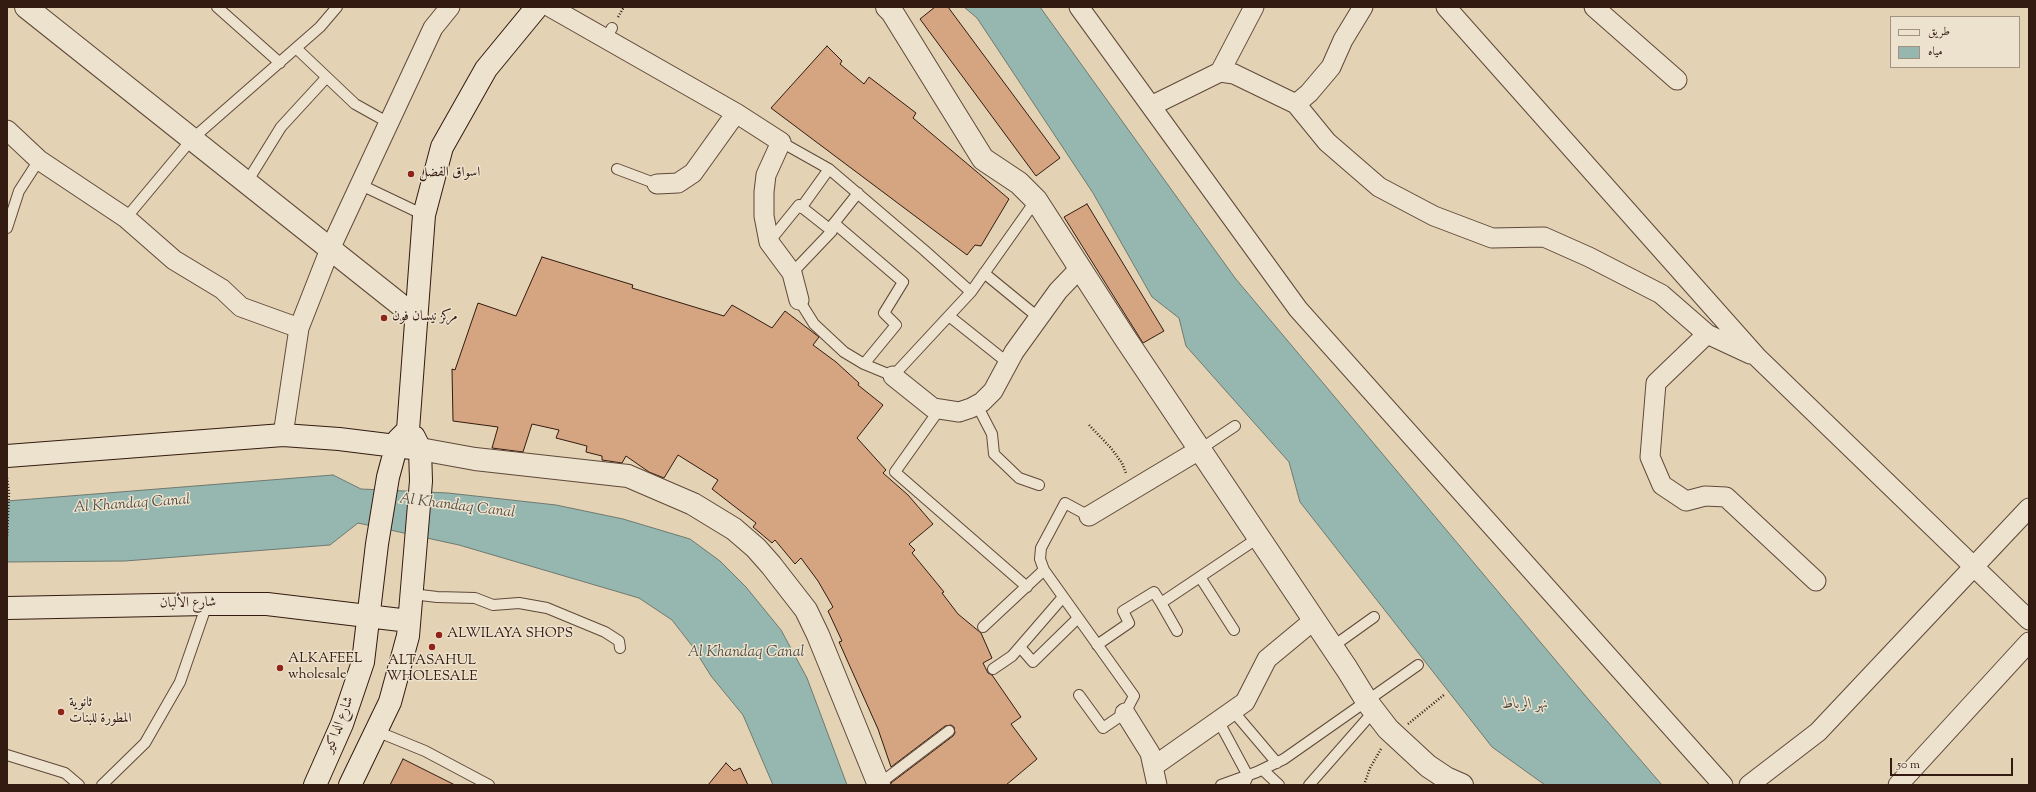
<!DOCTYPE html>
<html>
<head>
<meta charset="utf-8">
<style>
  body { margin:0 }
  #map { position:relative; width:2036px; height:792px; overflow:hidden; background:#e3d2b3; font-family:"Sorts Mill Goudy",Amiri,serif }
  canvas { display:block }
  .frame { position:absolute; inset:0; border:8px solid #331b11; pointer-events:none }
  .legend { position:absolute; left:1890px; top:16px; width:130px; height:52px; box-sizing:border-box; background:#ede2ce; border:1px solid #a39282; margin:0; padding:5px 7px; list-style:none; font-size:12px; color:#331b11 }
  .legend li { display:flex; align-items:center; gap:8px; height:20px }
  .legend b { width:20px; border:1px solid #a39282 }
  .scale { position:absolute; left:1890px; top:758px; width:123px; height:18px; box-sizing:border-box; border:2px solid #331b11; border-top:0; padding-left:5px; font-size:12px; line-height:14px; white-space:nowrap; color:#331b11; -webkit-text-stroke:3px #ede2ce; paint-order:stroke }
</style>
</head>
<body>
<div id="map">
<canvas width="2036" height="792"></canvas>
<div class="frame"></div>
<ul class="legend">
<li><b style="height:5px;background:#ede2ce"></b>طريق</li>
<li><b style="height:11px;background:#95b7af"></b>مياه</li>
</ul>
<div class="scale">50 m</div>
</div>
<script>
const c = document.querySelector('canvas').getContext('2d');
c.lineJoin = 'round';
function paint(path, color) {
  c.fillStyle = color;
  c.fill(path, 'evenodd');
}
function shape(rows) {
  const path = new Path2D();
  for (const r of rows) {
    path.moveTo(r[0], r[1]);
    for (let i = 2; i < r.length; i += 2) path.lineTo(r[i], r[i + 1]);
  }
  return path;
}
function stroke(path, color, width, dash) {
  c.strokeStyle = color;
  c.lineWidth = width;
  c.lineCap = dash ? 'butt' : 'round';
  c.setLineDash(dash || []);
  c.stroke(path);
}
function write(font, color, halo, rows, align = 'center') {
  c.font = font + ' "Sorts Mill Goudy",Amiri,serif';
  c.lineWidth = 3;
  c.setLineDash([]);
  c.textBaseline = 'middle';
  c.strokeStyle = halo;
  c.fillStyle = color;
  for (const [text, x, y, turn = 0] of rows) {
    c.save();
    c.translate(x, y);
    c.rotate((+turn || 0) * Math.PI / 180);
    c.textAlign = isNaN(turn) ? turn : align;
    if (halo) c.strokeText(text, 0, 0);
    c.fillText(text, 0, 0);
    c.restore();
  }
}
const water = shape([
  [964,7,1040,7,1235,278,1583,693,1662,785,1545,785,1492,747,1300,502,1289,462,1186,346,1179,318,1152,297,1093,193,977,18,964,7],
  [333,475,361,489,448,493,556,505,623,519,690,539,720,561,746,587,781,630,807,678,847,785,773,785,743,715,711,676,693,647,672,620,639,598,459,545,358,523,330,545,125,561,7,562,7,501,333,475]
]);
paint(water, '#95b7af');
stroke(water, '#6e7970', 1);
const building = shape([
  [935,7,948,7,1060,158,1036,176,920,19,935,7],
  [827,46,842,61,840,64,864,84,869,77,916,113,913,118,1009,199,981,246,975,245,967,255,771,108,827,46],
  [1087,204,1164,331,1143,343,1064,217,1087,204],
  [542,257,633,285,632,288,724,316,732,305,772,328,785,311,819,337,813,345,836,362,859,383,858,385,883,405,857,438,886,470,883,473,908,495,933,524,909,544,915,550,912,553,944,592,942,593,958,614,981,633,992,658,983,663,988,673,992,675,1021,717,1011,724,1037,759,1006,785,891,785,891,783,953,736,955,733,954,727,951,725,945,726,891,767,878,729,839,642,842,641,828,611,833,607,818,581,801,558,795,564,775,540,772,543,753,527,756,523,712,489,718,480,678,455,664,478,649,472,626,456,622,463,602,460,602,456,586,452,587,446,556,438,559,430,532,424,523,452,492,448,498,427,453,421,452,369,455,370,478,303,516,316,542,257],
  [403,759,455,785,390,785,403,759],
  [726,763,734,771,740,768,748,785,708,785,726,763]
]);
paint(building, '#d5a481');
stroke(building, '#331b11', 1);
const service = shape([
  [217,7,280,63],
  [605,39,612,28],
  [296,48,355,104,389,123],
  [781,142,829,169,924,250,971,292],
  [617,169,657,184],
  [247,182,281,127,326,78],
  [361,185,424,215],
  [801,208,829,169],
  [126,218,192,139,320,27,337,7],
  [834,223,903,282,884,313,896,325,864,364],
  [831,227,858,193],
  [7,228,19,191,39,160],
  [769,242,799,205,832,231,792,273],
  [984,273,1039,318],
  [799,300,814,324,844,352,864,364,893,376,971,292,1036,200],
  [949,316,1008,363],
  [977,405,992,434,994,454,1019,478,1039,485],
  [939,410,895,472,1027,587],
  [1199,450,1235,426],
  [1200,577,1234,630],
  [412,594,437,597,475,598,493,605,519,603,547,608,605,632,619,641,620,648],
  [983,627,1044,570],
  [1177,631,1161,603,1258,538],
  [1097,645,1129,623,1123,611,1154,592,1161,603],
  [1020,647,1033,662,1078,618],
  [1332,647,1374,617],
  [993,669,1012,656,1063,597],
  [1079,695,1103,728,1125,713,1134,696,1044,570,1040,559,1041,548,1065,503,1089,516],
  [1233,711,1277,763],
  [1219,722,1248,776,1244,785],
  [376,731,425,751,489,785],
  [7,755,65,773,79,785],
  [1263,770,1279,785],
  [879,784,949,731],
  [102,785,145,743,180,682,207,604],
  [1221,785,1257,772,1284,759,1418,665],
  [1309,785,1374,711]
]);
const minor = shape([
  [550,7,736,113,693,173,678,183,657,184],
  [1079,7,1298,309,1723,785],
  [1446,7,1757,357,2029,620],
  [1594,7,1677,80],
  [1220,72,1254,7],
  [1296,104,1309,93,1331,67,1343,40,1363,7],
  [1151,106,1220,72,1234,74,1296,104,1327,142,1379,187,1434,216,1492,238,1544,237,1589,257,1661,294,1707,334,1750,354],
  [736,113,781,142,766,175,764,192,764,216,769,242,792,273,799,300],
  [7,130,39,160,126,218,174,260,222,289,241,307,299,328],
  [1707,334,1656,383,1650,457,1662,485,1686,501,1705,496,1726,497,1816,581],
  [893,376,933,408,959,412,971,408,982,402,993,391,1014,352,1058,291,1080,268],
  [283,435,299,328,330,249,433,28,450,7],
  [1089,516,1199,450],
  [1125,713,1150,753,1157,785],
  [1154,766,1245,702,1267,659,1314,620],
  [1749,785,1818,732,2029,508],
  [1898,785,2029,642]
]);
const tertiary = shape([
  [26,7,417,318],
  [887,7,892,12,983,159,1019,183,1036,200,1125,338,1347,669,1368,703,1388,729,1428,766,1446,778,1462,785],
  [420,449,475,459,628,476,693,504,734,529,756,548,771,565,806,610,818,635,879,785]
]);
const secondary = shape([
  [7,456,283,435,339,439,420,449],
  [7,608,207,604,267,604,409,621],
  [315,785,342,724,363,662,377,544,388,477,398,440,408,430,424,215,442,147,486,69,537,7],
  [350,785,390,702,408,636,421,481,420,449,414,437]
]);
stroke(service, '#5f493a', 12);
stroke(minor, '#5f493a', 21);
stroke(tertiary, '#5f493a', 24);
stroke(secondary, '#331b11', 24);
stroke(shape([
  [618,17,624,7],
  [1089,425,1111,448,1122,463,1126,473],
  [7,478,9,492,7,538],
  [1408,724,1445,694],
  [1364,785,1370,768,1381,749]
]), '#331b11', 2.5, [1, 2]);
stroke(service, '#ede2ce', 10);
stroke(minor, '#ede2ce', 19);
stroke(tertiary, '#ede2ce', 22);
stroke(secondary, '#ede2ce', 22);
for (const [x, y, r, color] of [
  [411,174,4,"#8f2418"],
  [384,318,4,"#8f2418"],
  [439,635,4,"#8f2418"],
  [432,647,4,"#8f2418"],
  [280,668,4,"#8f2418"],
  [61,712,4,"#8f2418"]
]) {
  const dot = new Path2D();
  dot.arc(x, y, r, 0, 2 * Math.PI);
  c.fillStyle = color;
  c.fill(dot);
  stroke(dot, '#ede2ce', 1.5);
}
write('14px', '#331b11', '#ede2ce', [
  ["اسواق الفضل",419,174],
  ["مركز نيسان فون",392,318],
  ["ALWILAYA SHOPS",447,635],
  ["ALKAFEEL",288,660],
  ["wholesale",288,676],
  ["ALTASAHUL",432,662,"center"],
  ["WHOLESALE",432,678,"center"],
  ["ثانوية",69,704],
  ["المطورة للبنات",69,720]
], 'left');
write('14px', '#331b11', '#ede2ce', [
  ["شارع الألبان",188,604,-1],
  ["شارع الداكير",340,725,-69]
]);
write('italic 15px', '#504a40', '#ede2ce', [
  ["Al Khandaq Canal",132,505,-4],
  ["Al Khandaq Canal",457,507,7],
  ["Al Khandaq Canal",746,653],
  ["نهر الرباط",1525,705]
]);
</script>
</body>
</html>
